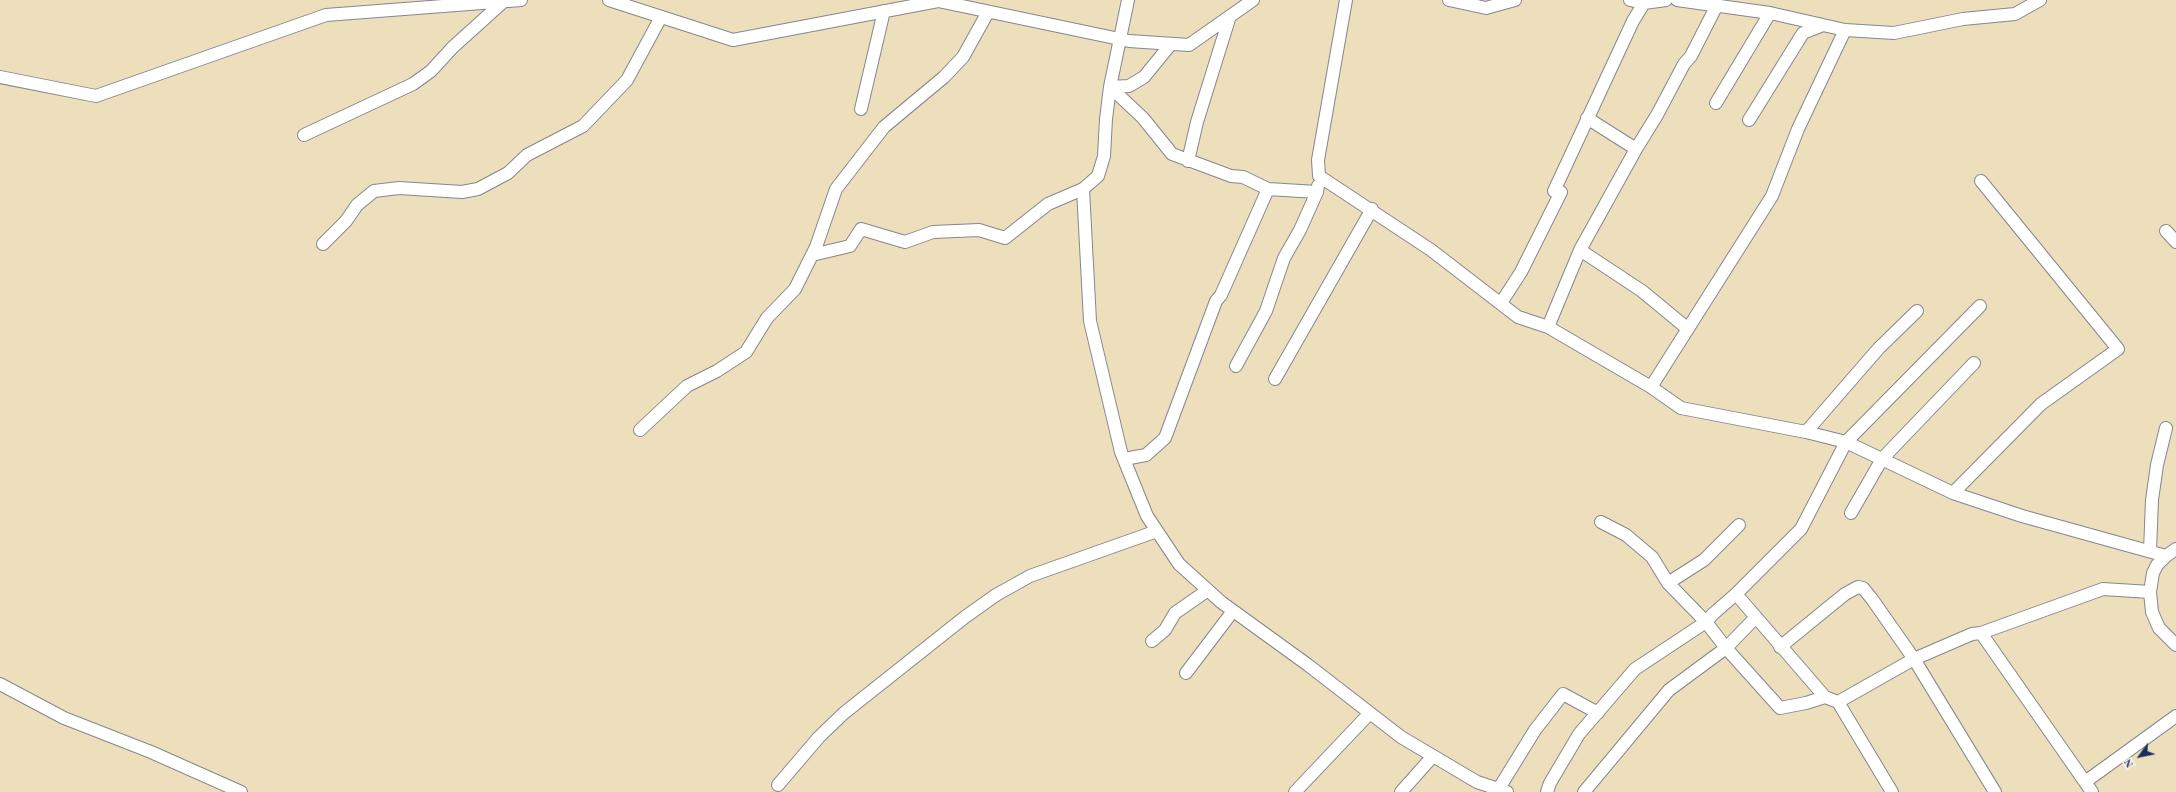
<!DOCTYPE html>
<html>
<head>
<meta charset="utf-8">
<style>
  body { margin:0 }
  #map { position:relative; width:2176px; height:792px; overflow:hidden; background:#eddfbc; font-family:"Old Standard TT",serif }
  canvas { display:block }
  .north { position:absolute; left:2120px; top:736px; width:40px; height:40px; -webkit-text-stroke:3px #fbf7ec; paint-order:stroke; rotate:237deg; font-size:11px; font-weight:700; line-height:16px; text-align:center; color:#1b2f5e }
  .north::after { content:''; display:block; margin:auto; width:14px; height:18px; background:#1b2f5e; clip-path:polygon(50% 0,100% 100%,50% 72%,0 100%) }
</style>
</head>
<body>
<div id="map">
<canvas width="2176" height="792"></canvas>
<div class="north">N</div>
</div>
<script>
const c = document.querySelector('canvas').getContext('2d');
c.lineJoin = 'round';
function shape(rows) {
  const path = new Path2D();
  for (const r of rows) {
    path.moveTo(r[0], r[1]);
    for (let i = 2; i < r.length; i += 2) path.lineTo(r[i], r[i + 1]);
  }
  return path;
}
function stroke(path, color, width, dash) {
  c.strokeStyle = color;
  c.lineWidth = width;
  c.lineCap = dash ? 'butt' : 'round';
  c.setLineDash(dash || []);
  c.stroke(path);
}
const minor = shape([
  [609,0,733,40,938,1,1129,41,1189,45,1253,0],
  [1346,0,1318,160,1319,176,1431,250,1518,317,1548,327,1651,387,1681,408,1806,432,1846,442,1953,493,2022,516,2166,556],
  [1449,0,1486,8,1515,0],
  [1630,0,1644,3,1666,0],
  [1677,0,1770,13,1845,30,1894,33,1963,19,2015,14,2040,0],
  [1171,44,1144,77,1129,86,1110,87,1143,118,1172,154,1231,176,1243,177,1268,189,1317,192],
  [0,77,96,96,326,15,521,0],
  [1716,103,1770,13],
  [861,109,884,11],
  [1587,118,1636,149,1657,115,1684,64,1691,56,1717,5],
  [1749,120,1803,33,1823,25],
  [304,135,413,84,431,71,453,47,504,1],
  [1188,161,1197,122,1230,16],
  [1083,189,1090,321,1121,452,1147,516,1179,564,1221,602,1308,665,1401,737,1477,782,1507,792],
  [1554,191,1633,21,1644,3],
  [2166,231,2176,242],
  [323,244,346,221,357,205,374,191,399,188,462,192,478,189,508,173,527,155,583,126,627,80,661,17],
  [1580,250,1642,291,1688,329],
  [812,255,850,246,861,229,905,242,933,232,979,230,1005,238,1048,204,1083,189,1098,176,1104,156,1106,119,1110,87,1128,0],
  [1501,303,1521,272,1561,192],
  [1548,327,1580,250,1636,149],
  [1236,366,1266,311,1284,258,1300,230,1317,192,1318,186],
  [1275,379,1372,209],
  [1651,387,1772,196,1798,129,1845,30],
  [640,430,687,386,717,371,746,352,767,318,795,289,816,247,836,189,884,127,944,77,963,57,988,12],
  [1806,432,1879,348,1917,311],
  [1124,459,1146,455,1165,438,1216,301,1221,295,1268,189],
  [1953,493,2041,404,2118,349,1981,181],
  [1851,513,1882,459,1974,363],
  [1601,522,1626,535,1652,557,1668,583,1706,622,1726,648,1780,708,1806,703,1825,697],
  [2176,549,2166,556,2157,565,2153,573,2150,592,2152,612,2159,628,2176,645],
  [2150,551,2152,500,2157,465,2166,428],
  [1668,583,1704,560,1739,525],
  [1736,594,1825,697,1838,702,1892,792],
  [1981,633,2092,792],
  [1152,641,1165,630,1175,613,1208,590],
  [1780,647,1845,594,1858,587,1863,588,1872,599,1914,659,1995,792],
  [1186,673,1233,611],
  [0,684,64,718,151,752,241,792],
  [1838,702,1914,659,1972,634,1981,633,2103,589,2150,592],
  [2085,782,2176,716],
  [778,785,819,737,844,713,965,617,996,595,1030,576,1157,531],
  [1498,790,1535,730,1563,694,1598,713],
  [1295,792,1369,714],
  [1401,792,1433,756],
  [1547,792,1550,783,1579,734,1635,669,1706,622,1713,614,1736,594,1801,529,1846,442,1980,306],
  [1584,792,1669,690,1726,648,1756,617]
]);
stroke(minor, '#84878d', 14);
stroke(minor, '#fff', 12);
</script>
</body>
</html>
